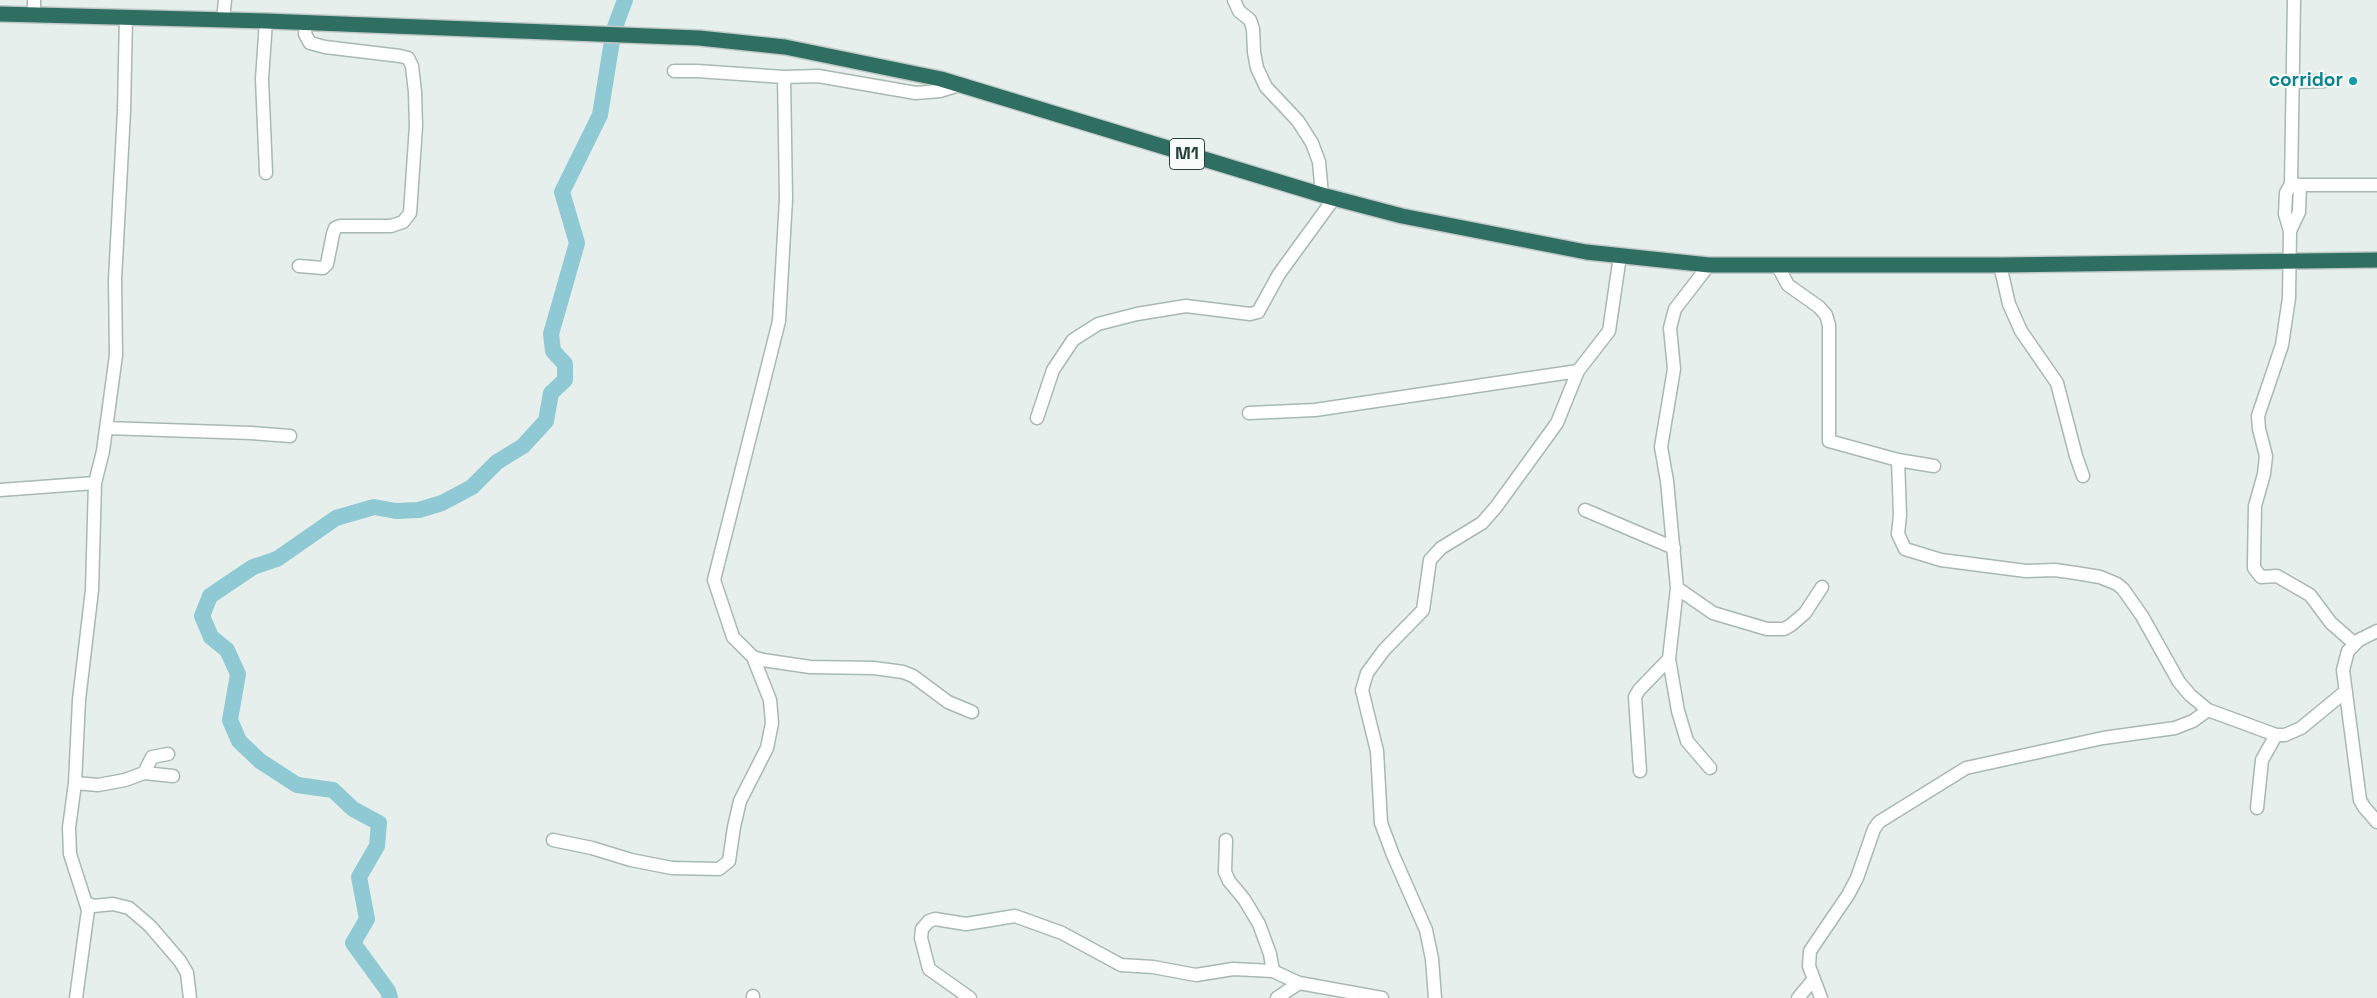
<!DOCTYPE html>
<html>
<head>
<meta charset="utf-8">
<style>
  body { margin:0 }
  canvas { display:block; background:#e6efeb }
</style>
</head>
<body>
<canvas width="2377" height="998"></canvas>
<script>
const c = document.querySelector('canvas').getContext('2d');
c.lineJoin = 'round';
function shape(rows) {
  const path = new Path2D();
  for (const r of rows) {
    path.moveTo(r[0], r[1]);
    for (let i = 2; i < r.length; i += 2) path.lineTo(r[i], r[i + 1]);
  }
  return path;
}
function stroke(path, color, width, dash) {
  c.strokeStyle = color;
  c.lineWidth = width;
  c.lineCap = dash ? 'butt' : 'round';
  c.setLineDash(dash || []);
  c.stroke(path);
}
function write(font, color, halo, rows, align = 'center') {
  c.font = font + ' "Space Grotesk",sans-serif';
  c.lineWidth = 4;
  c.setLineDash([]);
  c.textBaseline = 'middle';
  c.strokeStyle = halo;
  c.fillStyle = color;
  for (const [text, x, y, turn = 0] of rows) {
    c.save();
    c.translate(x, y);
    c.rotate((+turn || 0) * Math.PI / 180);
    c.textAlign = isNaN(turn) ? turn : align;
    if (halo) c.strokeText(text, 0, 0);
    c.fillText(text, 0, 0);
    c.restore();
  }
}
stroke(shape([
  [615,27,625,0],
  [390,998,388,991,353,943,367,919,359,877,377,846,379,823,353,809,333,790,297,785,260,761,239,741,230,720,238,674,227,650,211,637,202,616,210,596,253,567,277,559,336,518,374,507,396,511,419,510,442,503,472,487,497,462,523,446,546,421,551,393,565,380,565,364,553,351,551,334,577,243,562,192,600,115,612,41]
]), '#8ec9d4', 16);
const minor = shape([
  [34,0,34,15],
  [1234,0,1239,11,1250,20,1253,29,1254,52,1257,68,1266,87,1298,121,1312,143,1319,162,1322,195],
  [2294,0,2291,184,2286,193,2285,214,2290,231,2289,298,2282,345,2258,416,2259,429,2266,456,2264,474,2255,506,2254,562,2254,568,2261,577,2277,576,2310,595,2331,623,2355,644],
  [223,20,225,0],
  [674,71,697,71,784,77,818,76,916,93,940,91,959,85],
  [784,77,786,199,779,321,714,580,733,637,753,657,763,660,810,667,874,668,903,672,913,676,948,702,972,712],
  [2292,82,2324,81],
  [266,173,262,79,266,21],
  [2300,185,2377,185],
  [2290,231,2299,212,2300,185,2293,184],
  [1777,265,1788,285,1819,307,1826,315,1829,325,1829,441,1898,460,1934,466],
  [2000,265,2009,304,2021,331,2057,383,2076,456,2083,476],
  [299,266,323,268,327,264,333,234,335,228,340,226,391,226,403,222,410,213,416,126,415,92,412,66,408,58,400,56,325,47,310,43,305,34,306,23],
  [1249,413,1315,410,1578,371],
  [1037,418,1053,370,1073,340,1098,324,1137,314,1186,306,1250,314,1258,312,1279,274,1335,197],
  [106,428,251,433,290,436],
  [1898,460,1900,515,1898,534,1905,549,1941,560,2026,571,2055,570,2076,573,2100,577,2117,584,2123,589,2142,616,2179,682,2190,695,2208,710,2276,735,2285,735,2301,728,2346,691],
  [0,490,95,483],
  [1585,510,1674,548],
  [1677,588,1713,613,1767,629,1784,629,1791,625,1805,613,1822,587],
  [2377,631,2359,640,2348,651,2343,670,2360,800,2364,807,2377,822],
  [1669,659,1678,711,1687,741,1710,768],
  [1640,771,1635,697,1639,690,1669,659,1677,588,1667,481,1661,447,1674,369,1670,328,1675,309,1709,265],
  [144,773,152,757,168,754],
  [75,783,98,785,125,780,144,773,173,776],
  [2257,808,2262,760,2276,735],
  [553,840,592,848,631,860,672,868,719,869,729,861,734,827,740,801,767,748,772,723,770,700,753,657],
  [1226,840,1225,872,1229,881,1244,899,1259,924,1270,954,1273,971],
  [87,903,93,906,113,904,129,908,150,926,180,961,187,973,190,998],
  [76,998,88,910,70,854,69,828,75,783,79,700,92,590,95,483,103,451,116,355,115,280,124,111,126,17],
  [753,998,753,996],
  [970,998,929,969,921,938,922,929,929,921,935,919,966,924,1015,916,1062,933,1121,965,1153,967,1196,975,1233,969,1273,971,1299,983,1382,998],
  [1277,998,1299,983],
  [1435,998,1432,959,1426,930,1393,855,1381,823,1377,751,1362,690,1367,673,1384,650,1423,610,1430,560,1441,548,1482,523,1496,507,1557,423,1578,371,1609,331,1620,256],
  [1798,998,1813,980],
  [1821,998,1809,966,1810,951,1848,895,1857,878,1874,829,1879,822,1966,768,2103,738,2175,728,2193,721,2208,710]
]);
const highway = shape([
  [0,14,266,21,699,38,785,47,941,79,1322,195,1402,216,1586,252,1709,265,2000,265,2377,260]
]);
stroke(minor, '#a8b8b2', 15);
stroke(highway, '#c2cac8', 18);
stroke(minor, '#fff', 12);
stroke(highway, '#2f6f62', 15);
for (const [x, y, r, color] of [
  [2353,81,5,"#0f9aa8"]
]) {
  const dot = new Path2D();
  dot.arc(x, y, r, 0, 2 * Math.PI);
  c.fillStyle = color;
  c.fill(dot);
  stroke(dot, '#f7fbf9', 2);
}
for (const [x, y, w] of [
  [1187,154,35]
]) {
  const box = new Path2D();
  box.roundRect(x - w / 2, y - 15.5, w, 31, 4);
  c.fillStyle = '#f7fbf9';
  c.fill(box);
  stroke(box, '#24423a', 1);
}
write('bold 18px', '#24423a', null, [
  ["M1",1187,154]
]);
write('bold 19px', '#0d838f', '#f7fbf9', [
  ["corridor",2343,81]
], 'right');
</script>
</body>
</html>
